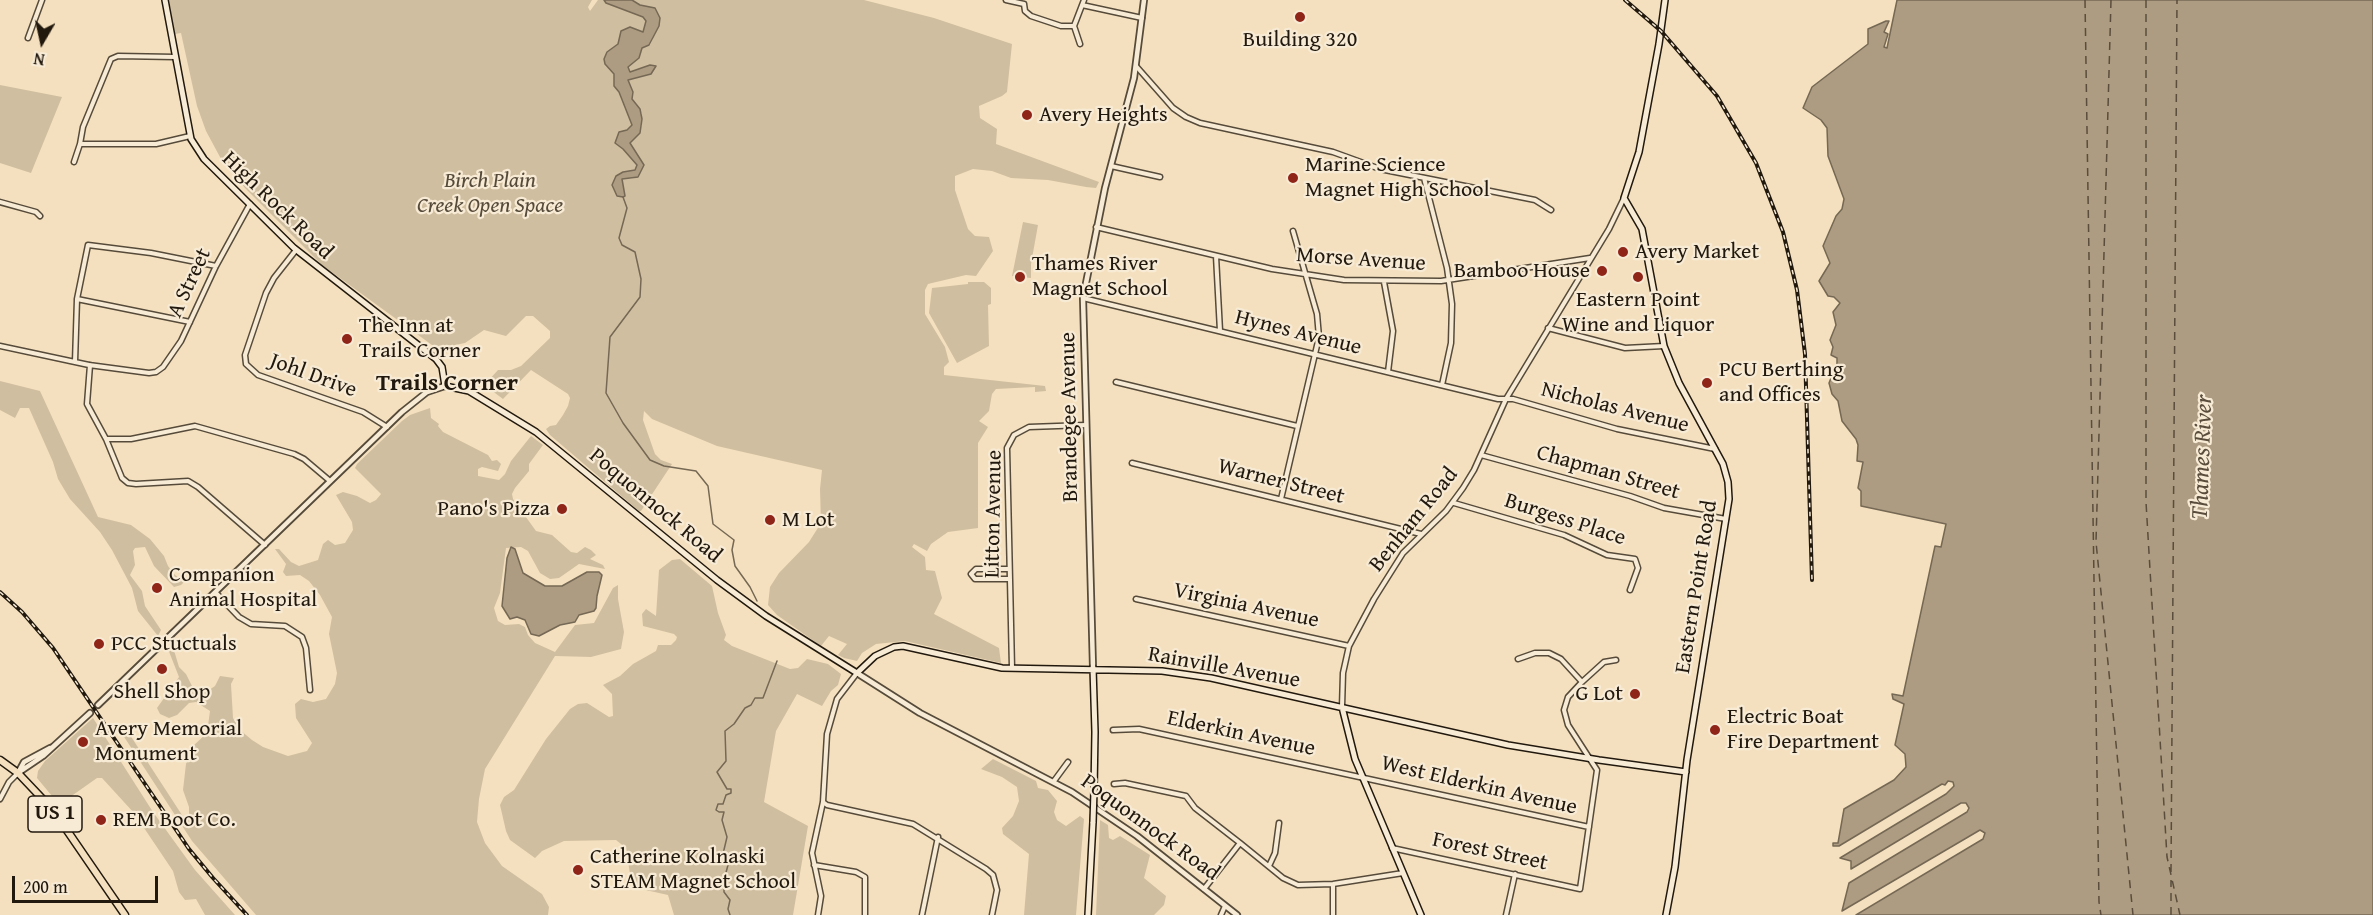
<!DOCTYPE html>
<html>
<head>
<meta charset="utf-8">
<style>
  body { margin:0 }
  #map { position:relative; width:2373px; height:915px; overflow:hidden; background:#f4e0be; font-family:"Gentium Book Plus",serif }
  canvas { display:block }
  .north { position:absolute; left:12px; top:12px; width:60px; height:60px; -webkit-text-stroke:4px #f8ebd5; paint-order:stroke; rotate:189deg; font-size:16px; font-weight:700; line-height:24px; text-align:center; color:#22190e }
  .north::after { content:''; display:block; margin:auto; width:21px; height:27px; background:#22190e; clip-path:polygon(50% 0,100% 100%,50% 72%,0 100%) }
  .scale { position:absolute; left:12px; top:876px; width:146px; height:27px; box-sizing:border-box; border:3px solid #22190e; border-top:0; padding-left:8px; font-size:18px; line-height:21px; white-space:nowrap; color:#22190e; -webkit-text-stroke:4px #f8ebd5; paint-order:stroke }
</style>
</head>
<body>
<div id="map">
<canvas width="2373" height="915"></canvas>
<div class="north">N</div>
<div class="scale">200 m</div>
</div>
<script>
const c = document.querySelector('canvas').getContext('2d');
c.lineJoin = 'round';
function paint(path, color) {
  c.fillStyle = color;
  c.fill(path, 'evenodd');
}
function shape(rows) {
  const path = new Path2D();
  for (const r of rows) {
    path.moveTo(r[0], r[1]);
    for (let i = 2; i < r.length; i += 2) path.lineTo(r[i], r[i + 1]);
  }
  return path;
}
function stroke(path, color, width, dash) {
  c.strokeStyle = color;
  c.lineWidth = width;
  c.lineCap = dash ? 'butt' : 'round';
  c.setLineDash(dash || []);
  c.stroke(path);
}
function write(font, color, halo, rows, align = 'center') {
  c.font = font + ' "Gentium Book Plus",serif';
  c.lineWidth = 4.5;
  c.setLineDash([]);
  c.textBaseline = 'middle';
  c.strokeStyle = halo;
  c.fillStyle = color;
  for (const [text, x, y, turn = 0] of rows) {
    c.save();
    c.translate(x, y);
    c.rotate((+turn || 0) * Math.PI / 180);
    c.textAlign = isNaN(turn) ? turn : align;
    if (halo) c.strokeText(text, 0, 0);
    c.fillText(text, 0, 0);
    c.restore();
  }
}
paint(shape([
  [169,0,592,0,588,7,590,11,598,0,604,0,609,4,618,6,643,17,646,21,643,32,639,32,622,70,636,119,627,138,640,168,618,178,625,196,622,179,635,178,641,172,637,155,630,143,642,125,642,114,632,99,632,90,628,80,651,74,648,67,630,72,628,67,639,58,642,48,650,45,659,26,660,18,655,8,640,5,632,0,864,0,934,18,1012,44,1007,92,1002,96,979,106,980,118,997,129,996,144,1099,182,1096,188,1086,187,1048,180,1011,178,992,171,973,169,955,176,955,190,968,229,975,236,989,237,993,251,976,276,966,275,932,283,928,284,925,290,925,314,945,347,949,362,944,367,944,375,1045,386,1046,391,1035,392,1035,387,996,389,992,394,989,411,979,421,988,427,978,443,978,528,948,532,931,544,927,551,914,544,912,547,925,557,926,570,935,571,942,598,934,614,999,648,1001,663,905,641,876,644,862,653,857,661,844,658,838,655,847,644,829,636,821,646,777,615,768,605,770,587,779,573,809,542,821,523,820,489,822,470,717,446,652,419,644,411,643,420,655,454,661,460,672,464,641,511,639,511,550,435,546,429,550,426,556,425,563,415,568,406,570,398,568,394,531,370,503,399,487,387,488,381,498,370,511,370,521,366,550,338,550,331,533,316,526,316,506,336,484,330,465,343,455,345,445,354,443,353,322,265,245,188,220,157,206,131,197,106,181,33,175,34],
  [0,85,62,97,31,173,0,163],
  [1023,222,1038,225,1031,264,1031,278,1012,276],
  [968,282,984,282,991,288,991,304,988,305,989,346,957,363,929,313,932,288,968,284],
  [0,381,40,391,98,517,131,525,150,539,164,556,168,566,175,575,182,580,190,576,181,585,174,587,154,566,145,547,135,548,133,551,135,565,130,575,142,591,145,606,161,630,158,636,138,611,132,588,112,550,100,532,70,499,58,479,53,462,29,408,20,408,15,418,0,410],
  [430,408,431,418,439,424,438,426,443,432,488,455,492,461,497,460,501,464,498,471,482,467,478,469,478,476,499,480,505,474,511,461,531,436,543,445,529,464,529,471,515,488,512,494,513,499,536,531,552,535,571,552,577,553,585,547,591,550,596,555,590,559,603,565,605,569,579,564,559,578,550,579,540,573,528,551,521,547,506,548,500,593,494,608,498,621,505,625,519,624,525,627,528,635,535,643,555,652,575,625,594,623,613,588,618,585,618,599,624,632,621,649,591,657,555,656,485,769,479,799,477,822,485,843,502,866,542,894,549,907,548,915,256,915,192,841,117,726,120,724,130,735,182,815,189,820,189,807,183,790,186,764,193,746,207,733,210,711,196,702,189,703,177,715,169,718,160,714,157,708,179,677,168,649,173,647,179,667,186,674,193,688,199,692,206,692,215,686,220,676,234,678,231,684,233,718,240,730,252,740,263,747,288,756,307,751,312,743,296,718,295,704,301,699,313,702,326,699,335,684,337,673,329,634,332,617,320,595,309,581,300,575,286,576,283,572,286,564,275,549,279,549,291,562,299,566,318,560,323,544,328,540,335,545,345,543,353,530,352,522,336,495,343,492,357,496,370,503,376,500,381,494,355,468,357,464,402,421,410,415],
  [680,559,712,586,718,613,726,635,724,640,732,646,790,669,798,668,807,659,828,664,841,674,838,685,831,691,822,706,797,694,776,731,764,802,808,826,793,915,674,915,668,895,632,887,626,848,616,840,564,841,542,851,535,858,510,840,506,831,500,805,504,797,514,790,546,739,570,709,578,704,587,703,609,717,613,716,612,694,603,685,620,676,633,664,656,651,658,645,671,645,676,640,677,637,674,634,643,626,642,614,646,609,656,616,659,570,672,560],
  [93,718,153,812,195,870,235,915,205,915,196,899,185,900,179,892,173,871,134,813,102,778,97,778,63,802,57,802,37,778,38,771,45,761],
  [993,759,1036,781,1038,788,1048,790,1057,801,1054,812,1057,820,1066,826,1080,816,1084,819,1076,915,1024,915,1029,854,1003,834,1002,828,1013,816,1019,801,1017,787,1002,777,981,769],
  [1100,820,1108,825,1109,838,1113,840,1120,836,1150,855,1144,878,1166,896,1164,905,1154,915,1096,915]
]), '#d0bea0');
const water = shape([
  [604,0,632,0,640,5,655,8,660,18,659,26,649,45,642,48,639,58,628,67,630,72,650,65,656,66,651,74,628,80,633,92,632,99,640,109,642,119,640,133,630,143,644,165,638,177,622,179,625,196,623,197,617,196,612,185,616,176,623,172,635,170,637,165,623,149,615,143,619,132,627,130,632,125,619,92,614,86,614,74,605,64,604,59,607,52,618,44,621,31,630,27,643,32,646,21,643,17,606,3,604,0],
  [1897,0,2373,0,2373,915,1856,915,1983,839,1985,833,1980,830,1842,911,1849,883,1967,812,1969,808,1966,803,1961,803,1851,869,1851,861,1840,858,1946,794,1954,786,1953,782,1948,781,1945,785,1942,784,1839,846,1833,846,1833,843,1838,843,1844,809,1894,780,1906,767,1905,754,1895,745,1904,704,1893,699,1892,694,1903,696,1935,546,1941,547,1946,524,1861,506,1861,491,1858,488,1863,462,1857,461,1858,445,1856,439,1842,421,1838,401,1832,394,1829,383,1831,378,1837,373,1837,358,1831,355,1833,347,1830,340,1836,325,1833,312,1840,303,1834,297,1828,296,1819,281,1830,263,1823,246,1836,216,1842,209,1844,199,1828,156,1827,128,1821,120,1803,108,1812,87,1868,44,1868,29,1886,21,1889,21,1884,32,1888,34,1884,47,1887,48,1897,0],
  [511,547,515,549,523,573,545,586,562,586,587,572,599,572,602,575,597,596,596,608,594,611,579,615,575,622,560,625,539,636,531,634,525,620,517,617,510,619,502,606,507,558,511,547]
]);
paint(water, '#ad9c82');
stroke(water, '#756854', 1.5);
stroke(shape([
  [623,197,627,208,619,238,622,245,635,252,641,279,640,297,610,337,606,393,623,423,650,460,664,466,696,471,708,486,713,524,734,540,732,550,735,566,750,587,757,601],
  [730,915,728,909,730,900,724,892,724,880,728,865,723,854,727,837,722,820,724,812,719,812,716,810,718,804,723,804,726,795,731,793,731,789,727,789,717,772,726,761,725,731,734,724,745,708,751,705,755,698,763,698,777,661]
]), '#756854', 1.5);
stroke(shape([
  [2085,0,2099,902,2101,915],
  [2111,0,2096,542,2133,915],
  [2146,0,2146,502,2167,857,2180,915],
  [2171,872,2177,0],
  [2171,915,2171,880]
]), '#5a4d3c', 1.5, [8, 6]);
stroke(shape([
  [90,713,98,705]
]), '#cab89b', 4.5, [4.5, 2]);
const minor = shape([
  [1006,0,1024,4],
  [1024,4,1025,11,1031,16,1061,26,1074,26],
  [1082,5,1142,18],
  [28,38,42,0],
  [1080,44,1074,26,1084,0],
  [1136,66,1173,108,1186,117,1200,123,1333,152,1380,169,1535,200,1551,210],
  [80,144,156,144,190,136],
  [74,162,80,144,83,127,111,59,118,56,175,57],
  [1111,166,1160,177],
  [1424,178,1447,268,1452,304,1451,343,1442,385],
  [0,202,36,212,40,216],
  [1096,227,1272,269,1344,280,1441,281,1590,258],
  [296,250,274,278,266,293,245,355,246,364,258,375,363,412,387,427],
  [1216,256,1220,331],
  [1384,282,1393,331,1388,372],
  [1083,298,1498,399,1513,399,1617,429,1715,449],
  [77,299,190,322],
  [1548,328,1625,348,1664,346],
  [0,346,89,365,149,373,156,372,163,367,181,341,216,266,250,204],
  [75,362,77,299,88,245,151,253,216,266],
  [90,365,87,404,106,439,122,478,128,483,136,484,188,481,198,487,265,545],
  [1116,382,1297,426],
  [106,439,131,439,195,426,294,454,304,459,330,481],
  [1481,455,1630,496,1664,508,1726,519],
  [1132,463,1421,534],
  [1281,499,1319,337,1317,314,1293,231],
  [1454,503,1564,535,1607,555,1635,559,1638,568,1630,590],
  [1009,569,976,569,971,574,975,579,1010,579],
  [216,593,239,617,251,624,285,626,302,637,306,648,310,690],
  [1136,599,1349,646],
  [1518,659,1535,653,1549,653,1561,659,1582,682],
  [1012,668,1007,448,1014,435,1029,427,1086,425],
  [1342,707,1343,673,1349,646,1374,599,1403,553,1446,511,1463,488,1474,470,1506,399,1609,229,1624,198],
  [1113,730,1139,729,1589,827],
  [1054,781,1068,762],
  [1114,784,1125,783,1186,796,1195,808,1240,843,1283,878,1298,885,1333,884,1403,873],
  [0,799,9,782,18,773],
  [823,802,827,805,913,824,986,869,993,875,997,890,992,915],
  [1392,848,1580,889,1597,770,1568,725,1564,710,1568,697,1582,682,1604,662,1616,660],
  [814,865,856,872,865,877,865,915],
  [1269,866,1275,853,1279,823],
  [1333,884,1333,915],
  [1204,889,1240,843],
  [818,915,821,896,812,853,823,802,827,734,837,699,857,673],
  [922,915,938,837],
  [1221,915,1225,906],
  [1506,915,1515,874]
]);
const tertiary = shape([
  [1093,668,1083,298,1105,188,1134,78,1144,0],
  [857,673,920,713,1072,792,1137,836,1237,915],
  [98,705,402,412,427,392,445,386],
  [18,773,43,756,90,713],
  [18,773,24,762,50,748]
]);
const secondary = shape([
  [165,0,191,139,204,159,294,248,436,359,442,367,445,386,469,391,536,432,717,580,766,616,857,673,875,656,894,647,903,646,1002,668,1162,671,1211,678,1508,745,1599,760,1686,772],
  [1665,0,1659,44,1639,152,1624,198,1642,229,1664,346,1679,383,1723,464,1728,482,1729,499,1687,760,1675,867,1666,915],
  [1093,668,1095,732,1094,791],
  [1342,707,1355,759,1421,915],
  [1088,915,1093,822]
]);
const primary = shape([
  [0,760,18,773,53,810,125,915]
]);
stroke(minor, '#564b3a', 7);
stroke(tertiary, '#564b3a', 8);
stroke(secondary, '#22190e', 8);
stroke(primary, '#22190e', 9);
stroke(minor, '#f8ebd5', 4);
stroke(tertiary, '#f8ebd5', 4.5);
stroke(secondary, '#f8ebd5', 5);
stroke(primary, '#f4e0be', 6);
const rail = shape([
  [1625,0,1661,31,1717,96,1756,163,1783,232,1797,290,1805,354,1812,580],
  [0,592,22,612,53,648,189,849,213,878,247,915]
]);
stroke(rail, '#22190e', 4);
stroke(rail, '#f8ebd5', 1.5, [4.5]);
const secondaryBridge = shape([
  [1093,822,1094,791]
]);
stroke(secondaryBridge, '#22190e', 8, []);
stroke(secondaryBridge, '#f8ebd5', 5);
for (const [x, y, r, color] of [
  [1300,17,6,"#8f2418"],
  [1027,115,6,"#8f2418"],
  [1293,178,6,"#8f2418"],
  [1623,252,6,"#8f2418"],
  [1602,271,6,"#8f2418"],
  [1020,277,6,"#8f2418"],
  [1638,277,6,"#8f2418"],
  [347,339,6,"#8f2418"],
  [1707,383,6,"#8f2418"],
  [562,509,6,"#8f2418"],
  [770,520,6,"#8f2418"],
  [157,588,6,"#8f2418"],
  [99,644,6,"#8f2418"],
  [162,669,6,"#8f2418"],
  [1635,694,6,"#8f2418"],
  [1715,730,6,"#8f2418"],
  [83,742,6,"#8f2418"],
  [101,820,6,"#8f2418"],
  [578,870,6,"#8f2418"]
]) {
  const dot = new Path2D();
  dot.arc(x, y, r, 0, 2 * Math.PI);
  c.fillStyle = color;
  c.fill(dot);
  stroke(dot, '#f8ebd5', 2);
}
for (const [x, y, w] of [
  [55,814,54]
]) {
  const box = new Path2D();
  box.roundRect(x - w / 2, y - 18, w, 36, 4.5);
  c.fillStyle = '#f8ebd5';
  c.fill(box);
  stroke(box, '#22190e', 1.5);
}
write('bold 21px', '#22190e', null, [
  ["US 1",55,814]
]);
write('22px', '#22190e', '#f8ebd5', [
  ["Building 320",1300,40,"center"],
  ["Avery Heights",1039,115],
  ["Marine Science",1305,165],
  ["Magnet High School",1305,190],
  ["Avery Market",1635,252],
  ["Thames River",1032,264],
  ["Magnet School",1032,289],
  ["Bamboo House",1590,271,"right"],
  ["Eastern Point",1638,300,"center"],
  ["Wine and Liquor",1638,325,"center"],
  ["The Inn at",359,326],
  ["Trails Corner",359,351],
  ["PCU Berthing",1719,370],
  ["and Offices",1719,395],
  ["Pano's Pizza",550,509,"right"],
  ["M Lot",782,520],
  ["Companion",169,575],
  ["Animal Hospital",169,600],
  ["PCC Stuctuals",111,644],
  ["Shell Shop",162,692,"center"],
  ["G Lot",1623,694,"right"],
  ["Electric Boat",1727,717],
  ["Fire Department",1727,742],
  ["Avery Memorial",95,729],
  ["Monument",95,754],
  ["REM Boot Co.",113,820],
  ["Catherine Kolnaski",590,857],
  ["STEAM Magnet School",590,882]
], 'left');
write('italic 22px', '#564b3a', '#f8ebd5', [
  ["Birch Plain",490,181],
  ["Creek Open Space",490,206]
]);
write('22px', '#22190e', '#f8ebd5', [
  ["High Rock Road",277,206,44],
  ["Morse Avenue",1361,260,4],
  ["A Street",190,283,-65],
  ["Hynes Avenue",1298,333,14],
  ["Johl Drive",313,376,20],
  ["Nicholas Avenue",1615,408,14],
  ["Brandegee Avenue",1070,417,-91],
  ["Chapman Street",1608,473,16],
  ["Warner Street",1281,482,14],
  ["Poquonnock Road",655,506,40],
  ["Litton Avenue",994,514,-89],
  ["Benham Road",1414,520,-51],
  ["Burgess Place",1565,520,18],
  ["Eastern Point Road",1697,587,-81],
  ["Virginia Avenue",1246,606,12],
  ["Rainville Avenue",1224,668,10],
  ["Elderkin Avenue",1241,734,12],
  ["West Elderkin Avenue",1479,786,13],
  ["Poquonnock Road",1150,828,36],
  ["Forest Street",1490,852,12]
]);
write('bold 24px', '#22190e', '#f8ebd5', [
  ["Trails Corner",447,384]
]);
write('italic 24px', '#5a4d3c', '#f8ebd5', [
  ["Thames River",2203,457,-88]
]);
</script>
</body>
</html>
